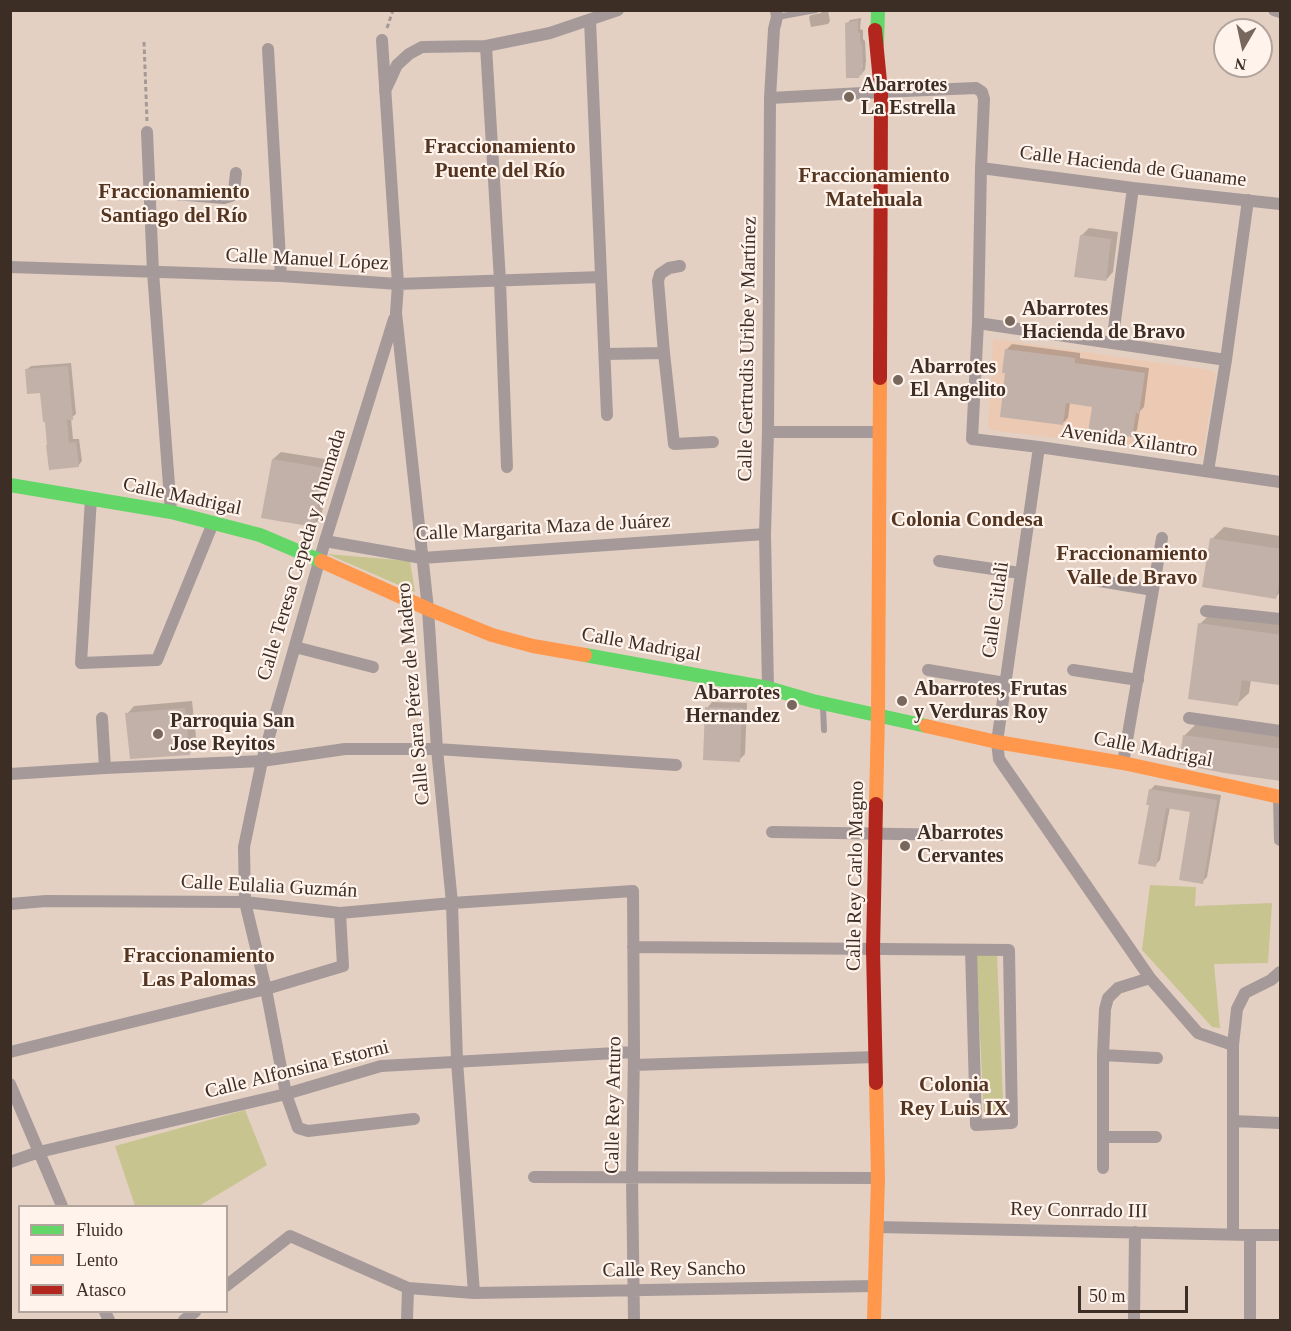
<!DOCTYPE html>
<html>
<head>
<meta charset="utf-8">
<style>
  body { margin:0 }
  #map { position:relative; width:1291px; height:1331px; overflow:hidden; background:#e4d0c2; font-family:"Times New Roman",serif }
  canvas { display:block }
  .frame { position:absolute; inset:0; border:12px solid #3d2e25; pointer-events:none }
  .legend { position:absolute; left:18px; top:1205px; width:210px; height:108px; box-sizing:border-box; background:#fff3ec; border:2px solid #b1a49c; margin:0; padding:8px 10px; list-style:none; font-size:18px; color:#3d2e25 }
  .legend li { display:flex; align-items:center; gap:12px; height:30px }
  .legend b { width:30px; border:2px solid #b1a49c }
  .north { position:absolute; left:1213px; top:18px; width:60px; height:60px; box-sizing:border-box; background:#fff3ec; border:2px solid #b1a49c; border-radius:50%; rotate:189deg; font-size:16px; font-weight:700; line-height:24px; text-align:center; color:#3d2e25 }
  .north::after { content:''; display:block; margin:auto; width:21px; height:27px; background:#77675c; clip-path:polygon(50% 0,100% 100%,50% 72%,0 100%) }
  .scale { position:absolute; left:1078px; top:1286px; width:110px; height:27px; box-sizing:border-box; border:3px solid #3d2e25; border-top:0; padding-left:8px; font-size:18px; line-height:21px; white-space:nowrap; color:#3d2e25; -webkit-text-stroke:4px #fff3ec; paint-order:stroke }
</style>
</head>
<body>
<div id="map">
<canvas width="1291" height="1331"></canvas>
<div class="frame"></div>
<ul class="legend">
<li><b style="height:8px;background:#63d668"></b>Fluido</li>
<li><b style="height:8px;background:#ff974d"></b>Lento</li>
<li><b style="height:8px;background:#b3261e"></b>Atasco</li>
</ul>
<div class="north">N</div>
<div class="scale">50 m</div>
</div>
<script>
const c = document.querySelector('canvas').getContext('2d');
c.lineJoin = 'round';
function paint(path, color) {
  c.fillStyle = color;
  c.fill(path, 'evenodd');
}
function shape(rows) {
  const path = new Path2D();
  for (const r of rows) {
    path.moveTo(r[0], r[1]);
    for (let i = 2; i < r.length; i += 2) path.lineTo(r[i], r[i + 1]);
  }
  return path;
}
function stroke(path, color, width, dash) {
  c.strokeStyle = color;
  c.lineWidth = width;
  c.lineCap = dash ? 'butt' : 'round';
  c.setLineDash(dash || []);
  c.stroke(path);
}
function write(font, color, halo, rows, align = 'center') {
  c.font = font + ' "Times New Roman",serif';
  c.lineWidth = 4.5;
  c.setLineDash([]);
  c.textBaseline = 'middle';
  c.strokeStyle = halo;
  c.fillStyle = color;
  for (const [text, x, y, turn = 0] of rows) {
    c.save();
    c.translate(x, y);
    c.rotate((+turn || 0) * Math.PI / 180);
    c.textAlign = isNaN(turn) ? turn : align;
    if (halo) c.strokeText(text, 0, 0);
    c.fillText(text, 0, 0);
    c.restore();
  }
}
paint(shape([
  [993,339,1210,370,1216,374,1202,456,991,430,988,426]
]), '#ebc9b3');
paint(shape([
  [327,554,410,561,415,592],
  [1150,885,1196,887,1195,906,1272,903,1268,963,1214,964,1220,1028,1212,1027,1142,950],
  [997,954,1003,1099,1002,1114,984,1116,976,955],
  [245,1110,267,1165,199,1206,135,1206,115,1146]
]), '#c8c48f');
paint(shape([
  [822,10,828,10,830,21,828,24,811,27,809,17,811,15,821,13],
  [861,18,860,29,863,30,863,39,865,41,866,61,865,70,859,76,847,24,850,20],
  [1089,228,1118,232,1113,272,1106,280,1081,236],
  [1012,344,1080,353,1080,358,1149,368,1144,407,1140,411,1137,430,1132,436,1093,406,1070,403,1068,418,1063,423,1007,372,1006,350],
  [71,363,76,414,71,418,73,439,79,439,82,461,78,466,42,391,26,370,31,366],
  [281,452,331,460,321,518,313,526,273,459],
  [1224,527,1280,536,1280,592,1276,597,1212,539],
  [1212,612,1280,622,1280,681,1278,684,1251,680,1249,693,1237,704,1200,624],
  [192,701,197,746,189,754,127,714,134,706],
  [712,702,747,703,745,754,739,760,707,708],
  [1196,724,1280,736,1280,780,1184,736],
  [1155,785,1221,795,1207,877,1202,882,1192,810,1170,807,1160,860,1155,865,1150,790]
]), '#0003');
paint(shape([
  [858,20,858,32,860,33,860,43,862,44,863,66,862,75,860,75,859,78,846,78,845,23],
  [1080,235,1111,239,1106,281,1074,277],
  [1005,349,1075,358,1075,363,1145,373,1139,414,1136,413,1132,437,1088,432,1092,407,1066,403,1063,425,1000,417,1005,373,1002,373],
  [68,366,73,420,67,420,69,443,76,442,79,467,49,470,46,445,47,445,45,422,43,422,40,393,27,394,25,369],
  [272,459,324,468,314,527,261,518],
  [1210,538,1281,549,1281,573,1276,599,1202,587],
  [1198,623,1281,635,1281,674,1279,685,1242,680,1238,706,1188,699],
  [705,707,742,708,740,762,703,760],
  [185,708,190,755,130,759,125,713],
  [1183,735,1281,749,1281,781,1224,773,1179,764],
  [1149,789,1217,800,1203,884,1179,880,1190,812,1166,808,1156,867,1138,864,1149,805,1146,805]
]), '#c2b1a9');
stroke(shape([
  [387,28,393,10],
  [144,42,147,121]
]), '#a39a97', 3, [4.5, 3]);
stroke(shape([
  [777,17,816,10],
  [823,706,824,730]
]), '#a59a99', 6);
stroke(shape([
  [1274,10,1280,12],
  [590,20,607,415],
  [382,40,398,284,396,313,428,609,437,749,452,903,457,1061,474,1293],
  [486,46,500,281,507,467],
  [268,49,281,276],
  [385,91,397,65,409,54,422,47,486,46,550,33,618,10],
  [770,98,881,92,976,88,982,92,984,99,981,168,978,323,972,439,1039,447,1280,482],
  [147,132,153,272,171,512],
  [981,168,1133,188,1280,204],
  [149,192,224,198,231,196,234,191,236,173],
  [680,266,669,268,660,274,658,281,664,353,674,444,713,442],
  [10,267,281,276,398,284,601,277],
  [394,319,325,541,262,761,244,847,245,902,266,989,286,1094,298,1128,308,1131,414,1119],
  [978,323,1226,360],
  [1112,343,1133,188],
  [605,354,664,353],
  [768,432,880,432],
  [1039,447,997,742,999,759,1150,978,1198,1033,1233,1045],
  [1208,471,1226,360,1248,200],
  [91,498,81,663,157,660,213,523],
  [325,541,422,558,765,534],
  [939,561,1020,573],
  [1082,578,1153,590],
  [1206,611,1280,619],
  [295,647,373,667],
  [928,670,1005,683],
  [1073,670,1138,680],
  [768,688,765,534,768,432,770,98,774,29,777,17,776,10],
  [102,718,105,768],
  [1189,718,1280,731],
  [1123,763,1162,538],
  [10,774,105,768,262,761,345,749,437,749,676,765],
  [1279,796,1280,840],
  [772,832,961,835],
  [10,904,46,901,245,902,340,913,452,903,633,891,634,1052,632,1178,634,1320],
  [633,947,1009,950,1012,1123,976,1125,971,950],
  [10,1052,266,989,343,966,340,913],
  [1103,1055,1157,1058],
  [634,1065,876,1057],
  [10,1084,62,1206],
  [1233,1121,1280,1123],
  [1103,1137,1156,1137],
  [10,1162,39,1152,286,1094,381,1066,634,1052],
  [1103,1168,1103,1055,1105,1009,1108,998,1118,988,1150,978],
  [534,1177,878,1178],
  [877,1227,1250,1235,1280,1235],
  [1233,1234,1233,1045,1237,1009,1245,993,1271,980,1280,972],
  [1250,1235,1250,1320],
  [226,1286,290,1236,408,1288,474,1293,875,1286],
  [105,1312,109,1320],
  [184,1320,195,1312],
  [407,1320,408,1288],
  [1134,1320,1135,1232]
]), '#a59a99', 12);
stroke(shape([
  [877,43,878,10],
  [10,485,171,512,260,535,321,561],
  [585,655,768,688,813,701,926,726]
]), '#63d668', 14);
stroke(shape([
  [321,561,428,609,492,635,533,646,585,655],
  [926,726,997,742,1123,763,1280,797],
  [876,804,878,716,880,378],
  [874,1320,878,1178,876,1083]
]), '#ff974d', 14);
stroke(shape([
  [875,30,881,92,880,378],
  [876,1083,873,950,876,804]
]), '#b3261e', 14);
for (const [x, y, r, color] of [
  [849,97,6,"#77675c"],
  [1010,321,6,"#77675c"],
  [898,380,6,"#77675c"],
  [902,701,6,"#77675c"],
  [792,705,6,"#77675c"],
  [158,734,6,"#77675c"],
  [905,846,6,"#77675c"]
]) {
  const dot = new Path2D();
  dot.arc(x, y, r, 0, 2 * Math.PI);
  c.fillStyle = color;
  c.fill(dot);
  stroke(dot, '#fff3ec', 2);
}
write('bold 20px', '#3d2e25', '#fff3ec', [
  ["Abarrotes",861,86],
  ["La Estrella",861,109],
  ["Abarrotes",1022,310],
  ["Hacienda de Bravo",1022,333],
  ["Abarrotes",910,368],
  ["El Angelito",910,391],
  ["Abarrotes, Frutas",914,690],
  ["y Verduras Roy",914,713],
  ["Abarrotes",780,694,"right"],
  ["Hernandez",780,717,"right"],
  ["Parroquia San",170,722],
  ["Jose Reyitos",170,745],
  ["Abarrotes",917,834],
  ["Cervantes",917,857]
], 'left');
write('20px', '#3d2e25', '#fff3ec', [
  ["Calle Hacienda de Guaname",1133,167,7],
  ["Calle Manuel López",307,260,3],
  ["Calle Gertrudis Uribe y Martínez",748,349,-89],
  ["Avenida Xilantro",1129,441,8],
  ["Calle Madrigal",182,497,12],
  ["Calle Margarita Maza de Juárez",543,528,-3],
  ["Calle Teresa Cepeda y Ahumada",302,555,-73],
  ["Calle Citlali",996,610,-82],
  ["Calle Madrigal",641,645,10],
  ["Calle Sara Pérez de Madero",414,694,-95],
  ["Calle Madrigal",1153,750,11],
  ["Calle Rey Carlo Magno",856,876,-89],
  ["Calle Eulalia Guzmán",269,887,3],
  ["Calle Alfonsina Estorni",297,1070,-14],
  ["Calle Rey Arturo",614,1105,-89],
  ["Rey Conrrado III",1079,1211,1],
  ["Calle Rey Sancho",674,1270,-1]
]);
write('bold 21px', '#533521', '#fff3ec', [
  ["Fraccionamiento",500,148],
  ["Puente del Río",500,172],
  ["Fraccionamiento",874,177],
  ["Matehuala",874,201],
  ["Fraccionamiento",174,193],
  ["Santiago del Río",174,217],
  ["Colonia Condesa",967,521],
  ["Fraccionamiento",1132,555],
  ["Valle de Bravo",1132,579],
  ["Fraccionamiento",199,957],
  ["Las Palomas",199,981],
  ["Colonia",954,1086],
  ["Rey Luis IX",954,1110]
]);
</script>
</body>
</html>
